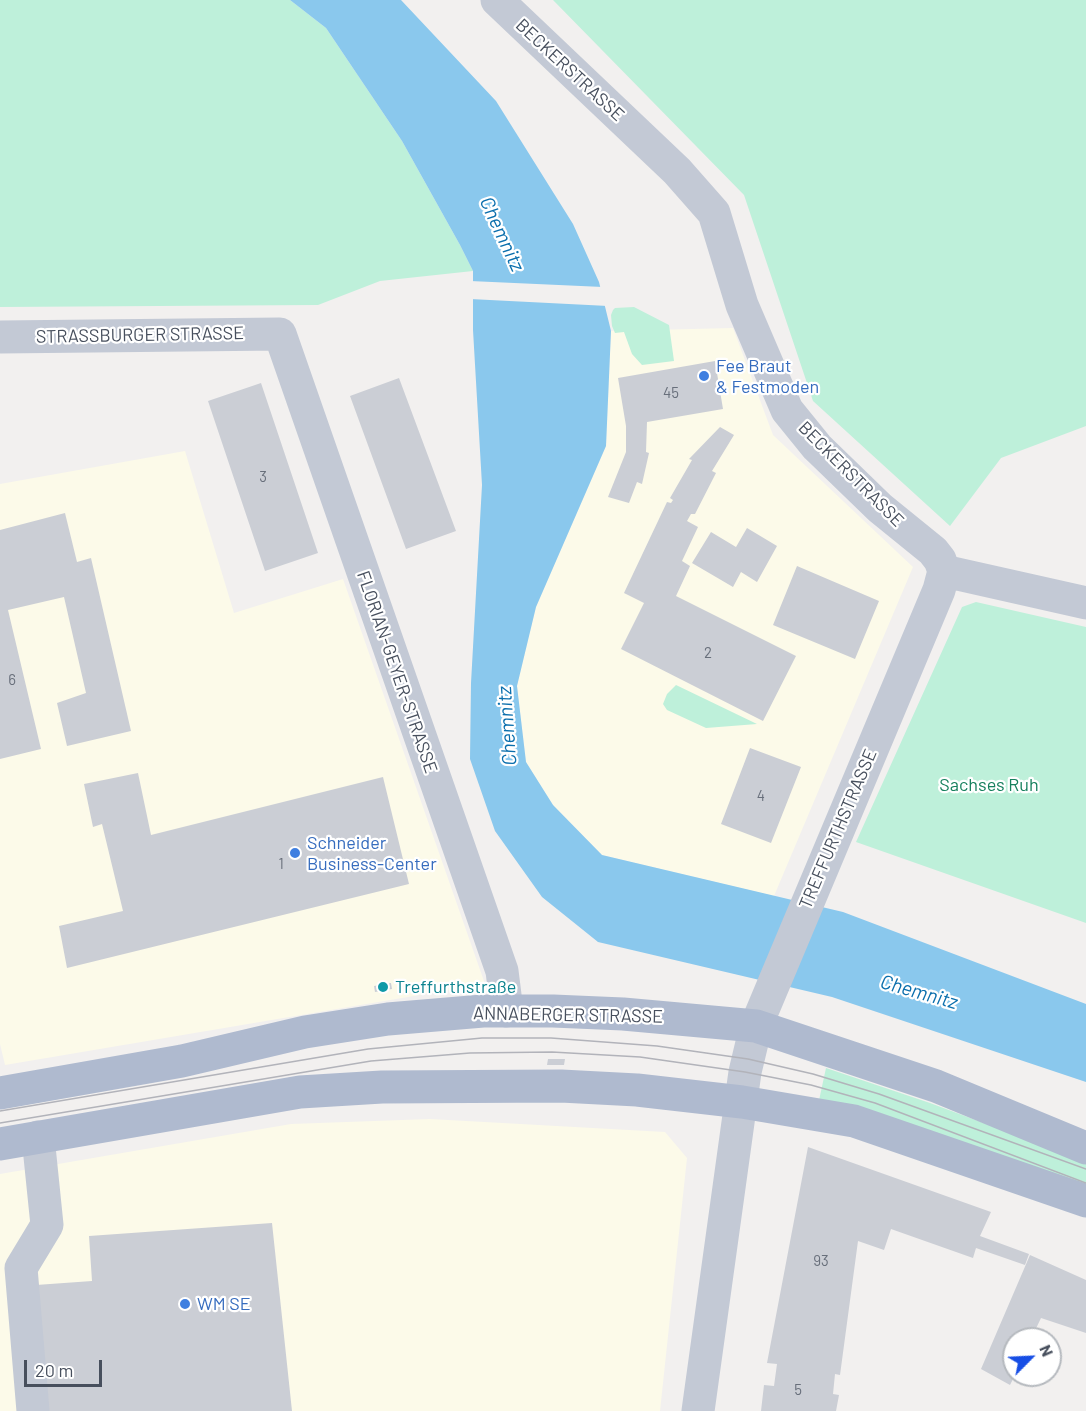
<!DOCTYPE html>
<html>
<head>
<meta charset="utf-8">
<style>
  body { margin:0 }
  #map { position:relative; width:1086px; height:1411px; overflow:hidden; background:#f2f0ef; font-family:Barlow,sans-serif }
  canvas { display:block }
  .north { position:absolute; left:1002px; top:1327px; width:60px; height:60px; box-sizing:border-box; background:#fff; border:2px solid #b5b9be; border-radius:50%; rotate:66deg; font-size:16px; font-weight:700; line-height:24px; text-align:center; color:#474f5d }
  .north::after { content:''; display:block; margin:auto; width:21px; height:27px; background:#174ee5; clip-path:polygon(50% 0,100% 100%,50% 72%,0 100%) }
  .scale { position:absolute; left:24px; top:1360px; width:78px; height:27px; box-sizing:border-box; border:3px solid #474f5d; border-top:0; padding-left:8px; font-size:18px; line-height:21px; white-space:nowrap; color:#474f5d; -webkit-text-stroke:4px #fff; paint-order:stroke }
</style>
</head>
<body>
<div id="map">
<canvas width="1086" height="1411"></canvas>
<div class="north">N</div>
<div class="scale">20 m</div>
</div>
<script>
const c = document.querySelector('canvas').getContext('2d');
c.lineJoin = 'round';
function paint(path, color) {
  c.fillStyle = color;
  c.fill(path, 'evenodd');
}
function shape(rows) {
  const path = new Path2D();
  for (const r of rows) {
    path.moveTo(r[0], r[1]);
    for (let i = 2; i < r.length; i += 2) path.lineTo(r[i], r[i + 1]);
  }
  return path;
}
function stroke(path, color, width, dash) {
  c.strokeStyle = color;
  c.lineWidth = width;
  c.lineCap = dash ? 'butt' : 'round';
  c.setLineDash(dash || []);
  c.stroke(path);
}
function write(font, color, halo, rows, align = 'center') {
  c.font = font + ' Barlow,sans-serif';
  c.lineWidth = 4.5;
  c.setLineDash([]);
  c.textBaseline = 'middle';
  c.strokeStyle = halo;
  c.fillStyle = color;
  for (const [text, x, y, turn = 0] of rows) {
    c.save();
    c.translate(x, y);
    c.rotate((+turn || 0) * Math.PI / 180);
    c.textAlign = isNaN(turn) ? turn : align;
    if (halo) c.strokeText(text, 0, 0);
    c.fillText(text, 0, 0);
    c.restore();
  }
}
paint(shape([
  [733,328,773,435,913,567,774,896,602,855,553,805,526,762,517,686,536,607,606,446,611,331],
  [185,451,234,613,343,579,485,984,5,1065,0,1044,0,484],
  [430,1119,665,1132,687,1158,660,1411,0,1411,0,1174,291,1124]
]), '#fcfae9');
paint(shape([
  [0,0,290,0,326,28,402,141,460,245,473,271,380,281,318,305,0,307],
  [553,0,1086,0,1086,426,1001,458,950,526,813,401,744,195],
  [634,307,669,325,674,361,642,365,632,354,624,332,615,333,612,326,611,315,613,310,615,308],
  [976,602,1086,627,1086,923,856,842,962,607],
  [676,685,757,724,706,728,667,710,663,704,667,694],
  [826,1068,930,1103,1086,1161,1086,1190,818,1105]
]), '#bef0da');
paint(shape([
  [290,0,401,0,496,101,573,224,599,282,611,331,606,446,536,607,517,686,526,762,553,805,602,855,843,912,1086,1004,1086,1082,832,997,598,942,542,897,495,831,470,759,471,683,482,485,473,330,473,271,460,245,402,141,326,28]
]), '#8ac8ed');
paint(shape([
  [470,281,603,287,608,306,470,299]
]), '#f2f0ef');
paint(shape([
  [715,361,723,409,647,422,646,452,649,453,642,484,637,482,629,503,608,497,626,452,626,426,618,378],
  [399,378,456,531,406,549,350,396],
  [261,383,318,553,265,571,208,401],
  [720,427,734,435,712,471,716,473,695,514,691,514,687,521,698,527,682,561,690,566,676,596,796,656,763,721,621,649,644,603,624,593,667,502,671,503,673,500,670,498,692,460,689,459],
  [65,513,77,562,91,558,131,731,67,746,57,703,86,693,64,597,8,610,41,749,0,759,0,530],
  [747,528,777,546,757,582,741,572,733,587,692,563,711,532,736,547],
  [797,566,879,601,855,659,773,625],
  [750,748,801,767,771,843,721,824],
  [138,773,151,835,383,777,409,884,67,968,59,926,123,911,102,824,93,827,84,784],
  [391,983,392,989,375,992,374,986],
  [548,1059,565,1059,564,1065,547,1065],
  [808,1147,991,1212,980,1236,1029,1254,1025,1265,976,1248,973,1258,891,1229,884,1250,858,1241,840,1375,835,1374,833,1394,839,1395,836,1411,761,1411,764,1385,774,1386,777,1364,767,1363],
  [272,1223,292,1411,46,1411,36,1285,92,1281,89,1236],
  [1030,1255,1086,1280,1086,1333,1041,1318,1031,1339,1014,1339,1015,1375,1010,1385,981,1369]
]), '#cbced5');
stroke(shape([
  [497,0,677,171,714,213,742,305,787,410,817,447,880,508,933,551,940,560,944,571],
  [0,337,280,334,502,971,507,1011],
  [944,571,1086,603],
  [33,1411,21,1268,47,1225,38,1137],
  [698,1411,745,1072,756,1026,939,590,944,571]
]), '#c3c9d5', 33);
stroke(shape([
  [0,1093,182,1061,305,1032,388,1019,483,1011,553,1011,623,1014,756,1026,936,1086,1086,1148],
  [0,1144,300,1092,382,1087,561,1086,637,1090,742,1102,854,1121,1086,1201]
]), '#afbacf', 33);
stroke(shape([
  [0,1111,368,1049,482,1038,551,1038,657,1046,748,1059,813,1074,879,1094,1086,1169],
  [0,1123,371,1061,470,1053,552,1052,640,1057,745,1072,811,1085,875,1103,1086,1183]
]), '#b2b3ba', 1.5);
for (const [x, y, r, color] of [
  [704,376,6,"#3f7fe0"],
  [295,853,6,"#3f7fe0"],
  [383,987,6,"#0f9aa8"],
  [185,1304,6,"#3f7fe0"]
]) {
  const dot = new Path2D();
  dot.arc(x, y, r, 0, 2 * Math.PI);
  c.fillStyle = color;
  c.fill(dot);
  stroke(dot, '#fff', 2);
}
write('15px', '#686f7b', null, [
  ["45",671,393],
  ["3",263,477],
  ["2",708,653],
  ["6",12,680],
  ["4",761,796],
  ["1",281,864],
  ["93",821,1261],
  ["5",798,1390]
]);
write('18px', '#474f5d', '#fff', [
  ["BECKERSTRASSE",570,70,43],
  ["STRASSBURGER STRASSE",140,335,-1],
  ["BECKERSTRASSE",851,474,45],
  ["FLORIAN-GEYER-STRASSE",397,672,71],
  ["TREFFURTHSTRASSE",838,829,-67],
  ["ANNABERGER STRASSE",568,1015,1]
]);
write('18px', '#366cbe', '#fff', [
  ["Fee Braut",716,366],
  ["& Festmoden",716,387],
  ["Schneider",307,843],
  ["Business-Center",307,864],
  ["WM SE",197,1304]
], 'left');
write('18px', '#16805d', '#fff', [
  ["Sachses Ruh",989,785]
]);
write('18px', '#0d838f', '#fff', [
  ["Treffurthstraße",395,987]
], 'left');
write('italic 20px', '#0b6fad', '#fff', [
  ["Chemnitz",502,234,65],
  ["Chemnitz",507,726,-94],
  ["Chemnitz",919,992,16]
]);
</script>
</body>
</html>
